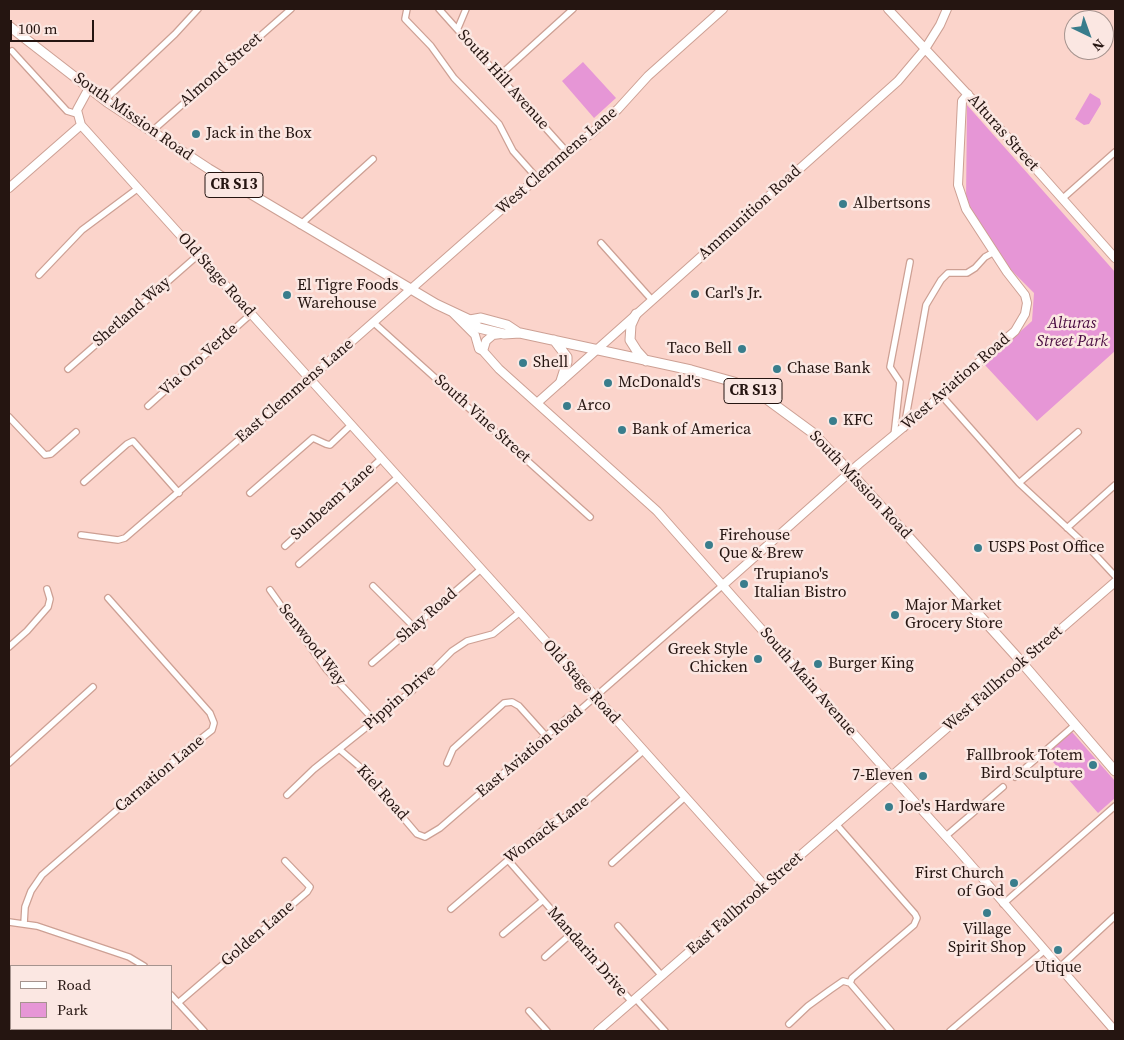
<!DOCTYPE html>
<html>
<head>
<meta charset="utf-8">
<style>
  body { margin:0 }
  #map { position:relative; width:1124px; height:1040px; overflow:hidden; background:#fbd4cb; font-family:"Source Serif 4",serif }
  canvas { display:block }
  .frame { position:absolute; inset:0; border:10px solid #251511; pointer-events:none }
  .legend { position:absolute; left:10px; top:965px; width:162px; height:65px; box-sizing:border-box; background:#fbe7e2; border:1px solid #a5938e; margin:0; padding:6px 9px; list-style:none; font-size:15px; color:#251511 }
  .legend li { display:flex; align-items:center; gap:10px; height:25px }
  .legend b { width:25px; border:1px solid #a5938e }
  .north { position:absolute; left:1064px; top:10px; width:50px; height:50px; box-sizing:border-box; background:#fbe7e2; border:1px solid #a5938e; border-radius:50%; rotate:138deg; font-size:14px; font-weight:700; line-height:20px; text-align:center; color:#251511 }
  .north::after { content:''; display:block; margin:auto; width:18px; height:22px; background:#397d8c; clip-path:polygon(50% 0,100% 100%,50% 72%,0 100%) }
  .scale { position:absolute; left:10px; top:20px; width:84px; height:22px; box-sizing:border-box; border:2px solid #251511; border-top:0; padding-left:6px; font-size:15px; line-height:18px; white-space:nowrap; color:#251511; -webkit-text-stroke:4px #fbe7e2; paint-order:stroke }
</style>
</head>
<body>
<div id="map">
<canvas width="1124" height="1040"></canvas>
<div class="frame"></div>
<ul class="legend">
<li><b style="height:6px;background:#fff"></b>Road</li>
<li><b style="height:14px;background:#e696d6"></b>Park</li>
</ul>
<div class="north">N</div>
<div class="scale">100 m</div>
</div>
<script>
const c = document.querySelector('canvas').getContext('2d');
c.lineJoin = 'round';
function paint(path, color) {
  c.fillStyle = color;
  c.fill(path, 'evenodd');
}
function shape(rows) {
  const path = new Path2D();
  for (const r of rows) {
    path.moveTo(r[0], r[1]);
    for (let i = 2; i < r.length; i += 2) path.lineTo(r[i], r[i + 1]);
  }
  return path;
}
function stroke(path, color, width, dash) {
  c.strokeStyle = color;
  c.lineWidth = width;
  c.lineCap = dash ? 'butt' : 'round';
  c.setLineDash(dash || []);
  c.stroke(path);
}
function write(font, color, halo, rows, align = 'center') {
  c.font = font + ' "Source Serif 4",serif';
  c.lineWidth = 5;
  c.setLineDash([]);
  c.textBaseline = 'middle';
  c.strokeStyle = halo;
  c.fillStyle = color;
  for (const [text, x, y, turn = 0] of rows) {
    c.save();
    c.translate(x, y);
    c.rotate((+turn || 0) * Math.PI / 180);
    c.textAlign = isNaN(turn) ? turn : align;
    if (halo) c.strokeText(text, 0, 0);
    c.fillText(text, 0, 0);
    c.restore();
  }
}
paint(shape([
  [583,62,616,98,594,118,562,81],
  [1090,93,1100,99,1101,104,1089,124,1084,125,1075,119],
  [967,105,1115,272,1115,351,1037,421,984,364,1032,321,1034,293,1006,265,966,202],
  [1072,732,1115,781,1115,798,1098,813,1046,754]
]), '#e696d6');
const street = shape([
  [407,9,405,19,431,46,454,78,499,124,513,151,537,178],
  [439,9,567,152],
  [458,28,466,9],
  [12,51,67,111,77,114],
  [499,76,573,9],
  [105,100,175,34,198,9],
  [151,132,291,9],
  [1062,199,1115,152],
  [300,225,373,159],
  [601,243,652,300],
  [39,275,82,230,137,189],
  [373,322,590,517],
  [68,369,197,256],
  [941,395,1019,483,1089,548,1115,576],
  [148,406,251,314],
  [9,417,45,455,51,454,76,432],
  [904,428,926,305,941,280,948,273,967,273,975,268,985,257,994,252],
  [894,436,900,382,890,367,910,262],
  [84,482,127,444,133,441,179,493],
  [1019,483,1078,432],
  [250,493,313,438,326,444,330,445,351,425],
  [1067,528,1115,485],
  [81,535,118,540,125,538,309,379],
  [285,546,381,459],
  [299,564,398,477],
  [373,586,414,627],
  [270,590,326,669,375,721],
  [9,647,27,631,48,607,50,599,47,589],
  [372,663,481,569],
  [339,749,360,767,417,834,425,837,440,828,568,717,580,710,723,585],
  [9,763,93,687],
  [447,763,453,749,504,703,512,702,519,706,545,735],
  [1015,777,1076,724],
  [287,795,314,769,413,690,452,651,467,641,493,634,520,612],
  [836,824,915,914,917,918,914,925,852,978,850,983],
  [946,836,1003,787],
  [508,860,632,1002],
  [612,863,685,797],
  [1003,904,1115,806],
  [451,909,551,823,572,814,643,751],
  [9,922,37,926,129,957,144,966],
  [24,924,25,907,31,891,42,875,184,752,212,730,214,723,210,713,108,598],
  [618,926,662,976],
  [503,934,542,901],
  [545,957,572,933],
  [1060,967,1115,916],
  [850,983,891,1031],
  [171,995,204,1031],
  [636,999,665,1031],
  [178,1003,307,892,310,887,285,861],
  [529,1011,547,1031],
  [789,1024,808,1006,830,990,843,981,850,983],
  [950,1031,1045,950]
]);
const secondary = shape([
  [888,9,1012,142,1115,258],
  [81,125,520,612,765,886],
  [9,188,81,125,77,110,89,88],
  [454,314,475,335,479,349,483,351,499,369,657,511,876,759,958,850,1115,1031],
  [483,351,486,341,493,335,501,334],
  [309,379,571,148,592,133,618,109,648,76,723,9],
  [537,403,898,81,925,49,940,25,947,9],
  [723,585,859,464,923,411,1015,331,1025,314,1027,303,1025,295,1007,272,966,209,958,185,962,101,968,94],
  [598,1031,1115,582]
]);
const primary = shape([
  [9,26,107,102,209,169,436,304,470,320,479,328,504,334,520,333,691,370,734,382,764,397,813,433,850,472,1017,657,1115,771],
  [636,314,631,325,630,340,637,351,646,361],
  [470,320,481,318,507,325,519,333],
  [554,340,567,357,567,362,561,381]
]);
stroke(street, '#cda094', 8);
stroke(secondary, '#cda094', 10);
stroke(primary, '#cda094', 11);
stroke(street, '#fff', 5.5);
stroke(secondary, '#fff', 8);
stroke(primary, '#fff', 9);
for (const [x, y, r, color] of [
  [196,134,5,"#397d8c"],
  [843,204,5,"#397d8c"],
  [695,294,5,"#397d8c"],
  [287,295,5,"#397d8c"],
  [742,349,5,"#397d8c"],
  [523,363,5,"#397d8c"],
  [777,369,5,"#397d8c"],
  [608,383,5,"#397d8c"],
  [567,406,5,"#397d8c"],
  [833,421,5,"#397d8c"],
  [622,430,5,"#397d8c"],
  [709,545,5,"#397d8c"],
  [978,548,5,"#397d8c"],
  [744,584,5,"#397d8c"],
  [895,615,5,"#397d8c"],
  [758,659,5,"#397d8c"],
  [818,664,5,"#397d8c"],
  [1093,765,5,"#397d8c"],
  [923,776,5,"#397d8c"],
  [889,807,5,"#397d8c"],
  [1014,883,5,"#397d8c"],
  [987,913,5,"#397d8c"],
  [1058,950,5,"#397d8c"]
]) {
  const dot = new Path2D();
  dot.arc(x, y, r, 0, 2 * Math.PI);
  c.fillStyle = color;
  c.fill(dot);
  stroke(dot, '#fbe7e2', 2);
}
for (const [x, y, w] of [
  [234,185,58],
  [753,391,58]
]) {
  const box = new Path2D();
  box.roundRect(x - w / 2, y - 12.5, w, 25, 4);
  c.fillStyle = '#fbe7e2';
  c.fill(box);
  stroke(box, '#251511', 1);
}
write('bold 15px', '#251511', null, [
  ["CR S13",234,185],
  ["CR S13",753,391]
]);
write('16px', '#251511', '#fbe7e2', [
  ["Almond Street",221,70,-41],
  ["South Hill Avenue",503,80,48],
  ["South Mission Road",133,117,35],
  ["Alturas Street",1003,133,48],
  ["West Clemmens Lane",557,161,-41],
  ["Ammunition Road",750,213,-42],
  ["Old Stage Road",216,275,48],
  ["Shetland Way",132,312,-41],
  ["Via Oro Verde",199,360,-42],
  ["West Aviation Road",956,382,-41],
  ["East Clemmens Lane",295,391,-41],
  ["South Vine Street",482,419,42],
  ["South Mission Road",860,485,47],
  ["Sunbeam Lane",333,502,-42],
  ["Shay Road",427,616,-41],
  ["Senwood Way",312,645,52],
  ["West Fallbrook Street",1003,679,-41],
  ["Old Stage Road",581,682,48],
  ["South Main Avenue",808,682,49],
  ["Pippin Drive",400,698,-41],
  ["East Aviation Road",530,752,-40],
  ["Carnation Lane",160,774,-40],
  ["Kiel Road",382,793,48],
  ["Womack Lane",547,830,-37],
  ["East Fallbrook Street",745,904,-41],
  ["Golden Lane",258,934,-41],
  ["Mandarin Drive",587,952,49]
]);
write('16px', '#251511', '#fbe7e2', [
  ["Jack in the Box",206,134],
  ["Albertsons",853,204],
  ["El Tigre Foods",297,286],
  ["Warehouse",297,304],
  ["Carl's Jr.",705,294],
  ["Taco Bell",732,349,"right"],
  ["Shell",533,363],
  ["Chase Bank",787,369],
  ["McDonald's",618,383],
  ["Arco",577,406],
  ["KFC",843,421],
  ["Bank of America",632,430],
  ["Firehouse",719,536],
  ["Que & Brew",719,554],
  ["USPS Post Office",988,548],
  ["Trupiano's",754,575],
  ["Italian Bistro",754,593],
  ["Major Market",905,606],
  ["Grocery Store",905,624],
  ["Greek Style",748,650,"right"],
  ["Chicken",748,668,"right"],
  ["Burger King",828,664],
  ["Fallbrook Totem",1083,756,"right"],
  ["Bird Sculpture",1083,774,"right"],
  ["7-Eleven",913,776,"right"],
  ["Joe's Hardware",899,807],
  ["First Church",1004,874,"right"],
  ["of God",1004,892,"right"],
  ["Village",987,930,"center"],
  ["Spirit Shop",987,948,"center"],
  ["Utique",1058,968,"center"]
], 'left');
write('italic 16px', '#480a40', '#fbe7e2', [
  ["Alturas",1072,324],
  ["Street Park",1072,342]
]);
</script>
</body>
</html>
